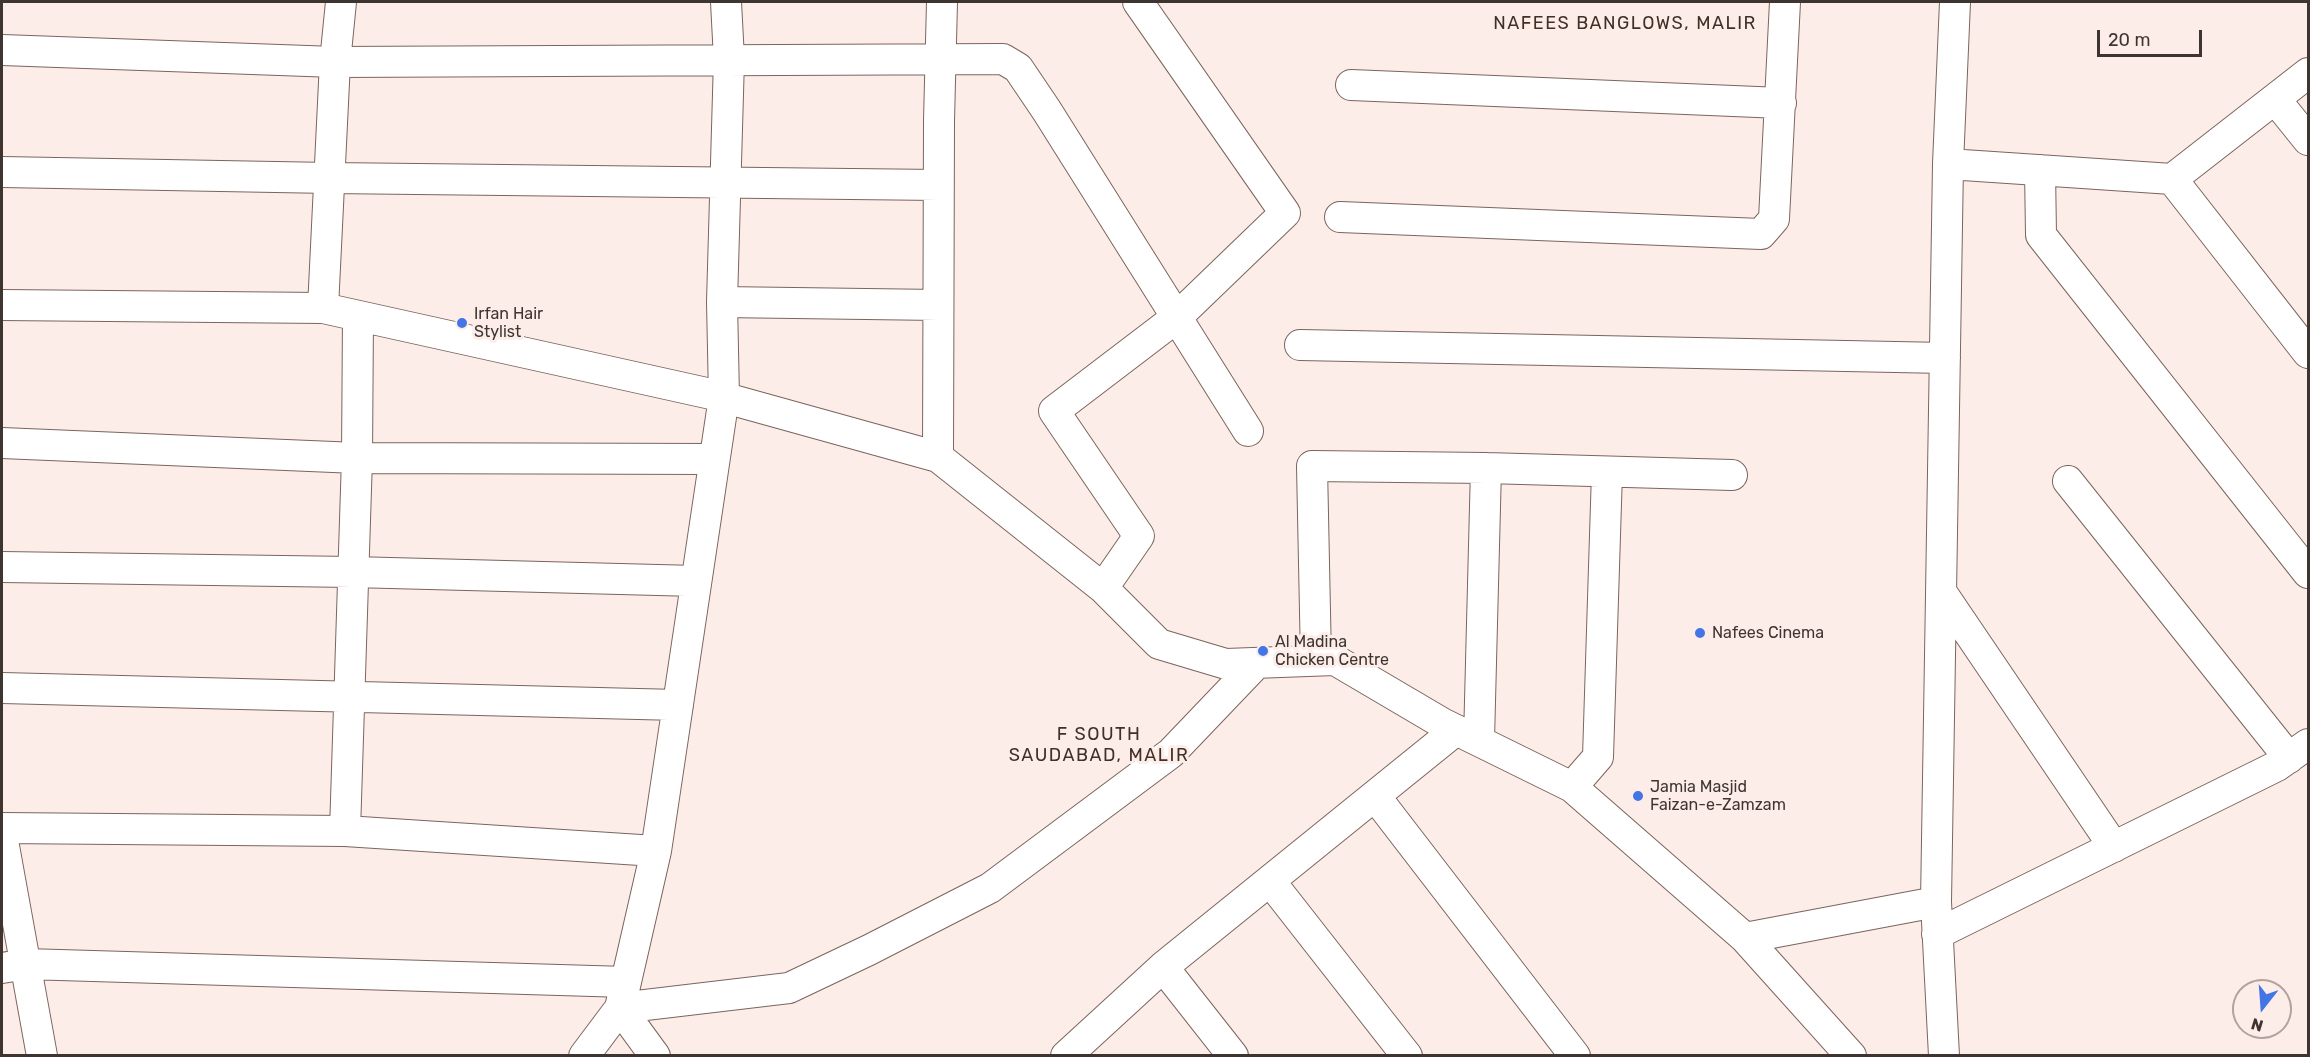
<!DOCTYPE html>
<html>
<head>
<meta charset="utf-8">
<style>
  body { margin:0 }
  #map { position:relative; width:2310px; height:1057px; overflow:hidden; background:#fdede8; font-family:Rubik,sans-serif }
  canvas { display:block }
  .frame { position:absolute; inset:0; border:3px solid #3e3531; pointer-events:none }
  .north { position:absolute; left:2232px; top:979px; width:60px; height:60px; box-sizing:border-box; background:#fdede8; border:2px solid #b1a39f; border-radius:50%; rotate:197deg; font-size:16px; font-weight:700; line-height:24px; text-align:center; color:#3e3531 }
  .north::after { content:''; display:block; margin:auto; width:21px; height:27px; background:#4475e6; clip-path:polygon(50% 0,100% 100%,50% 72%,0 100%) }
  .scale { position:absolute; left:2097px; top:30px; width:105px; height:27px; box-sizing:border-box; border:3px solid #3e3531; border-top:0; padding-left:8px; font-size:18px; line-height:21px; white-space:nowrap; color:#3e3531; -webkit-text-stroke:4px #fdede8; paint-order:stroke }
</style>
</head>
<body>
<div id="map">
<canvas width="2310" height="1057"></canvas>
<div class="frame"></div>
<div class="north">N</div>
<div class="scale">20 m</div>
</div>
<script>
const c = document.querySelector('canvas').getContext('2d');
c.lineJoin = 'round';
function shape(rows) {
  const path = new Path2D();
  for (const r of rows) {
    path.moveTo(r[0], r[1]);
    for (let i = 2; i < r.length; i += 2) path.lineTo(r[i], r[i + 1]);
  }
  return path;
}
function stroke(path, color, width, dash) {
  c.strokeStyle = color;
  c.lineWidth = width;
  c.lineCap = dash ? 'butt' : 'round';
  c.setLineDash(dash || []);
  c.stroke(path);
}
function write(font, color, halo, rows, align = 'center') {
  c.font = font + ' Rubik,sans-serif';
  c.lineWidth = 6;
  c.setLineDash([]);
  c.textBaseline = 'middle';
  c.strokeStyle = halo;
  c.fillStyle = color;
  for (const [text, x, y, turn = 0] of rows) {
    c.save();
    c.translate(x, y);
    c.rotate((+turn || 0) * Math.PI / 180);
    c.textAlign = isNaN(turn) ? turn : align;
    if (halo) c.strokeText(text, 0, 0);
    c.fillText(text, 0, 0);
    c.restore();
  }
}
const street = shape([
  [2,50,335,62,1003,59,1018,68,1047,111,1248,431],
  [1351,85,1781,103],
  [2275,99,2308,140],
  [1948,164,2172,179,2308,73],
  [2040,170,2041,235,2308,573],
  [2,172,330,178,938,185],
  [2172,179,2308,353],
  [1340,217,1761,234,1774,219,1785,2],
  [722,302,938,305],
  [2,305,323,308,711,394,938,457,1103,588,1159,644,1226,664,1335,660,1442,723,1572,787,1745,938,1851,1056],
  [323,308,335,62,341,2],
  [1300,345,1945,358],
  [2,443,357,458,714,459],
  [938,457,939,121,942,2],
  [2068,481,2289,758],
  [2,567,352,572,696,581],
  [1103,588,1139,536,1054,411,1176,318,1285,213,1138,2],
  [1942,593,2114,847],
  [1316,660,1312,466,1486,468,1732,475],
  [2,688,678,705],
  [1479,740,1486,468],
  [1572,787,1598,757,1607,472],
  [1375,796,1575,1056],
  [2,828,345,831,656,851],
  [345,831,357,458,358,316],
  [2,835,42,1056],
  [1270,881,1407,1056],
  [1937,934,2277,766,2308,744],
  [1745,938,1936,902],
  [1163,967,1233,1056],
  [2,968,26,964,626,982],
  [584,1056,620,1008,656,851,724,397,722,302,729,59,726,2],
  [655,1056,620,1008,789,988,869,950,990,888,1171,753,1257,663],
  [1066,1056,1163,967,1456,730],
  [1944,1056,1936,902,1948,164,1955,2]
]);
stroke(street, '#7b655d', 32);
stroke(street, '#fff', 30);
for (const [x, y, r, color] of [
  [462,323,6,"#4475e6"],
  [1700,633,6,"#4475e6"],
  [1263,651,6,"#4475e6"],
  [1638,796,6,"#4475e6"]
]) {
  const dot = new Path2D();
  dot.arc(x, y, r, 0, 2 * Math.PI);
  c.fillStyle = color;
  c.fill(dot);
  stroke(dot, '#fdede8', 2);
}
write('16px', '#3e3531', '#fdede8', [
  ["Irfan Hair",474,314],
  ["Stylist",474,332],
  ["Nafees Cinema",1712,633],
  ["Al Madina",1275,642],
  ["Chicken Centre",1275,660],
  ["Jamia Masjid",1650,787],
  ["Faizan-e-Zamzam",1650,805]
], 'left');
c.letterSpacing = '1.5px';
write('18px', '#422f27', '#fdede8', [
  ["NAFEES BANGLOWS, MALIR",1625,24],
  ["F SOUTH",1099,735],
  ["SAUDABAD, MALIR",1099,756]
]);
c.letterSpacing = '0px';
</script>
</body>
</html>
